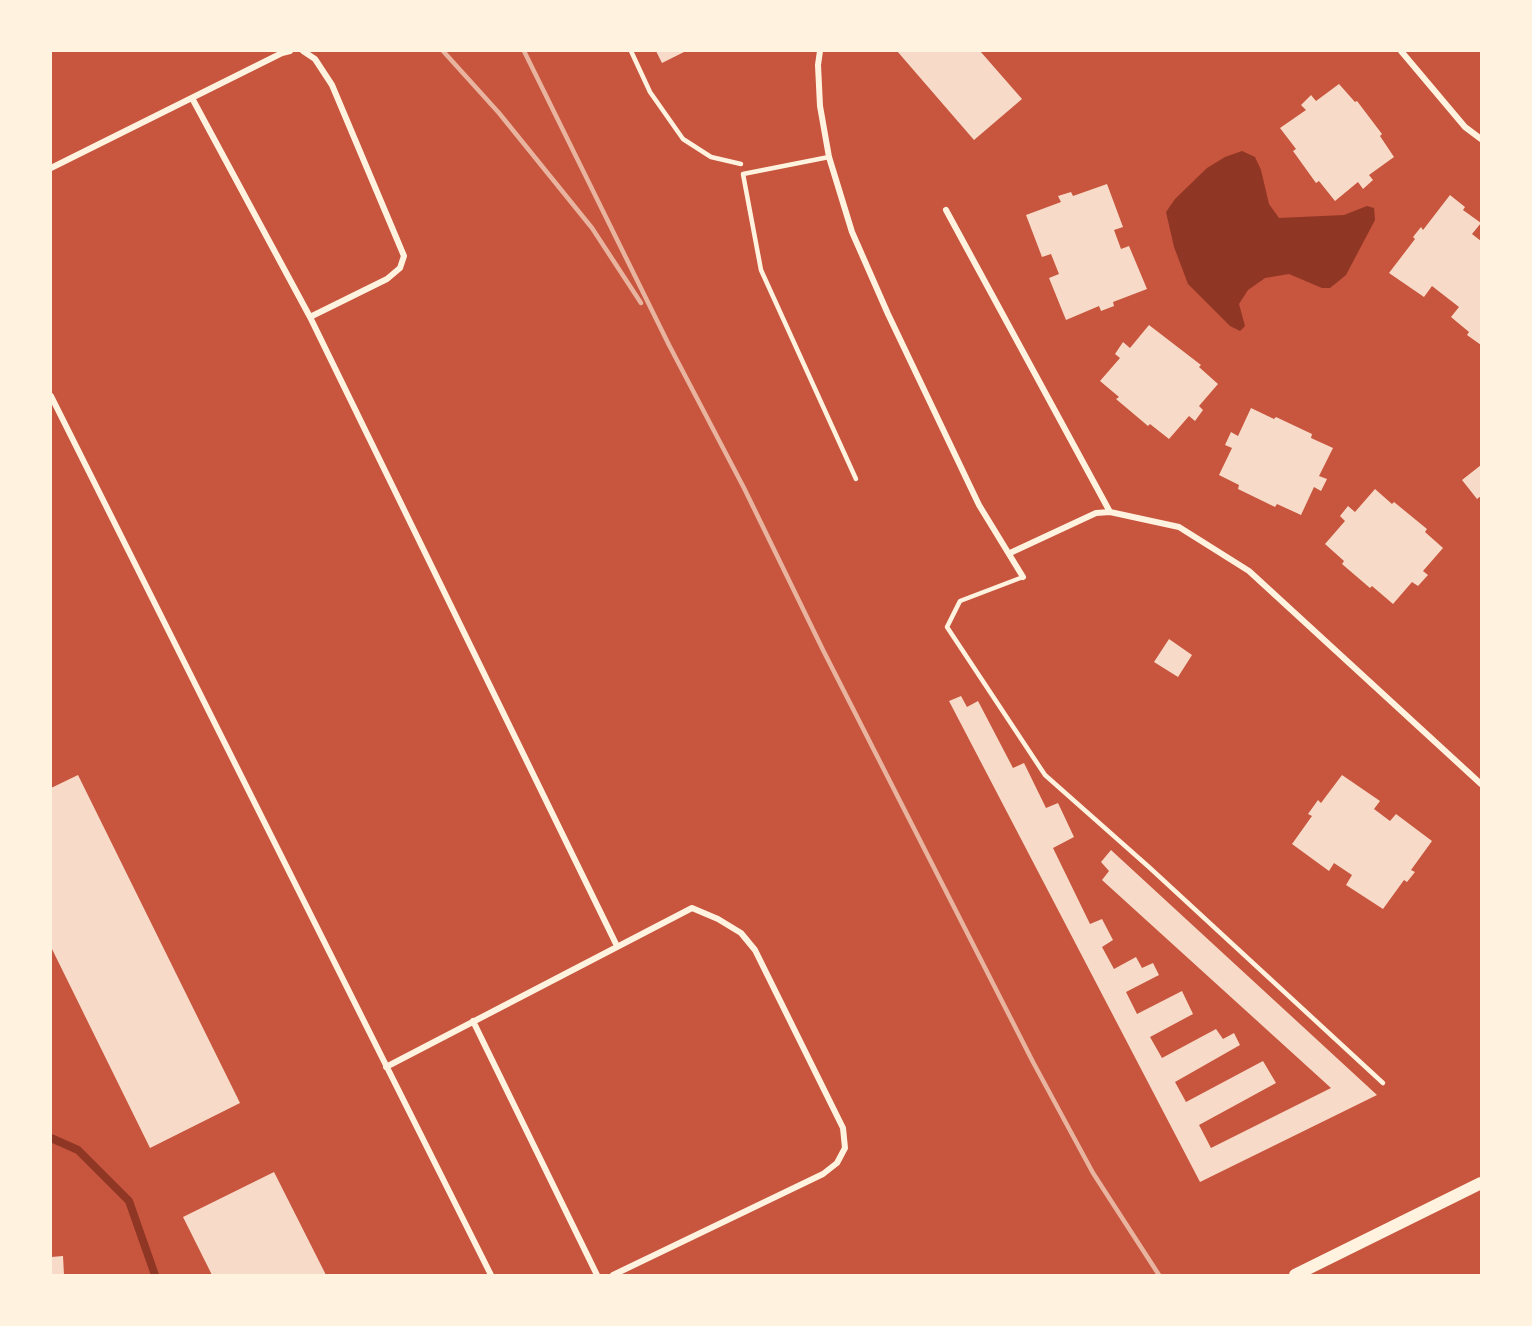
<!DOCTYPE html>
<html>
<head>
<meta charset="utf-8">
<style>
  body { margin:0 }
  #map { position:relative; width:1532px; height:1326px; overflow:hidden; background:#c8553d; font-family:Lato,sans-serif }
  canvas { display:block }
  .frame { position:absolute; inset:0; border:52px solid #fff3e0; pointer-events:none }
</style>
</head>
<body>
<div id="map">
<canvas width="1532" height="1326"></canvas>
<div class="frame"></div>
</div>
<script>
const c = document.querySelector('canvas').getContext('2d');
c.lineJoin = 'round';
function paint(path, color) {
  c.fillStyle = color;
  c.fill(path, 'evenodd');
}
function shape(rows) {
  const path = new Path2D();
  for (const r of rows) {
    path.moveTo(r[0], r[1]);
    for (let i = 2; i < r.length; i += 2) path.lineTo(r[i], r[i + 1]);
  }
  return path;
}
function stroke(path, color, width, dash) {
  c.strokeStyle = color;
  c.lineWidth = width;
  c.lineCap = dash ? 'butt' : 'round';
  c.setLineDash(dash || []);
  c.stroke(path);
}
paint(shape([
  [1242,151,1255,157,1261,170,1269,204,1279,218,1344,215,1367,206,1374,208,1375,220,1346,275,1330,288,1322,288,1289,274,1265,278,1248,290,1239,304,1245,326,1240,331,1230,326,1188,284,1174,247,1166,212,1175,199,1207,168,1225,157]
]), '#8f3625');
stroke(shape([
  [51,1138,78,1150,129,1201,155,1275]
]), '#8f3625', 8);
paint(shape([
  [656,51,686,51,662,63],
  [897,51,980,51,1022,99,974,140],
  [1339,84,1355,102,1357,101,1382,134,1380,136,1394,157,1369,175,1373,180,1363,189,1358,182,1335,201,1319,181,1316,183,1293,151,1296,149,1280,128,1306,110,1301,105,1311,95,1316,101],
  [1107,184,1123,227,1114,230,1121,249,1129,246,1147,289,1113,302,1114,306,1101,311,1099,306,1066,320,1049,278,1059,274,1051,254,1042,257,1026,215,1061,202,1058,196,1071,192,1073,196],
  [1450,195,1465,207,1463,210,1481,223,1472,234,1481,241,1481,345,1467,335,1469,332,1451,317,1459,307,1432,286,1424,297,1389,273,1415,239,1413,237,1421,227,1423,230],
  [1149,325,1201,365,1199,367,1218,384,1199,406,1203,410,1195,421,1189,416,1169,439,1150,424,1148,426,1116,399,1119,397,1100,381,1120,358,1115,354,1123,342,1130,348],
  [1251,408,1274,419,1276,417,1312,434,1311,438,1333,448,1319,476,1327,479,1321,491,1314,487,1301,515,1277,504,1275,507,1238,489,1239,485,1219,475,1232,448,1225,445,1231,432,1238,436],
  [1481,465,1481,496,1477,499,1462,480],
  [1375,489,1392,504,1394,502,1427,529,1425,532,1443,548,1423,571,1428,575,1418,586,1412,582,1393,604,1372,586,1370,588,1342,564,1344,561,1325,544,1345,521,1340,516,1348,506,1355,512],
  [1169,639,1192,655,1178,677,1154,662],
  [961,696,967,707,978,701,1013,768,1024,763,1046,808,1058,803,1074,837,1053,848,1090,924,1102,919,1113,940,1102,947,1114,969,1136,957,1142,968,1153,963,1159,975,1126,992,1137,1014,1182,991,1193,1014,1150,1037,1162,1058,1216,1029,1223,1039,1234,1033,1240,1045,1175,1082,1186,1102,1263,1061,1276,1083,1199,1125,1211,1148,1331,1088,1102,880,1109,871,1101,862,1111,850,1377,1095,1200,1182,949,701],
  [78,775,240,1103,150,1148,51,947,51,788],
  [1342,775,1380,801,1374,809,1390,821,1396,814,1432,841,1411,870,1415,872,1407,882,1404,880,1383,909,1346,885,1352,875,1334,863,1329,871,1292,844,1312,816,1308,814,1318,800,1321,803],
  [274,1172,326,1275,212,1275,183,1217],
  [63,1256,64,1275,51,1275,51,1257]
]), '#f7dbc8');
stroke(shape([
  [631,51,650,92,683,139,711,157,741,164],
  [829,157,743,174,761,270,856,479],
  [1023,577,960,601,947,627,1045,775,1150,868,1383,1083]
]), '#fff3e0', 4.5);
stroke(shape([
  [303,51,315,59,332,85,404,256,400,268,387,279,310,317],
  [820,51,818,65,820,106,829,157,852,232,888,314,979,505,1023,577],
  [1401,51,1465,127,1481,139],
  [192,98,310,317,617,946],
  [51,168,282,53,290,51],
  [946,210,1110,512,1179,527,1249,571,1481,784],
  [51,396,491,1275],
  [1010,553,1096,513,1110,512],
  [473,1021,597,1275],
  [386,1067,692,908,718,919,741,933,755,950,843,1128,845,1148,837,1163,823,1174,613,1275]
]), '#fff3e0', 6);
stroke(shape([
  [1295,1275,1481,1183]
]), '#fff3e0', 12);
stroke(shape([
  [443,51,499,113,592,228,641,303],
  [524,51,669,345,744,488,823,650,1033,1062,1093,1173,1159,1275]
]), '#e9b49f', 4.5);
</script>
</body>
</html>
